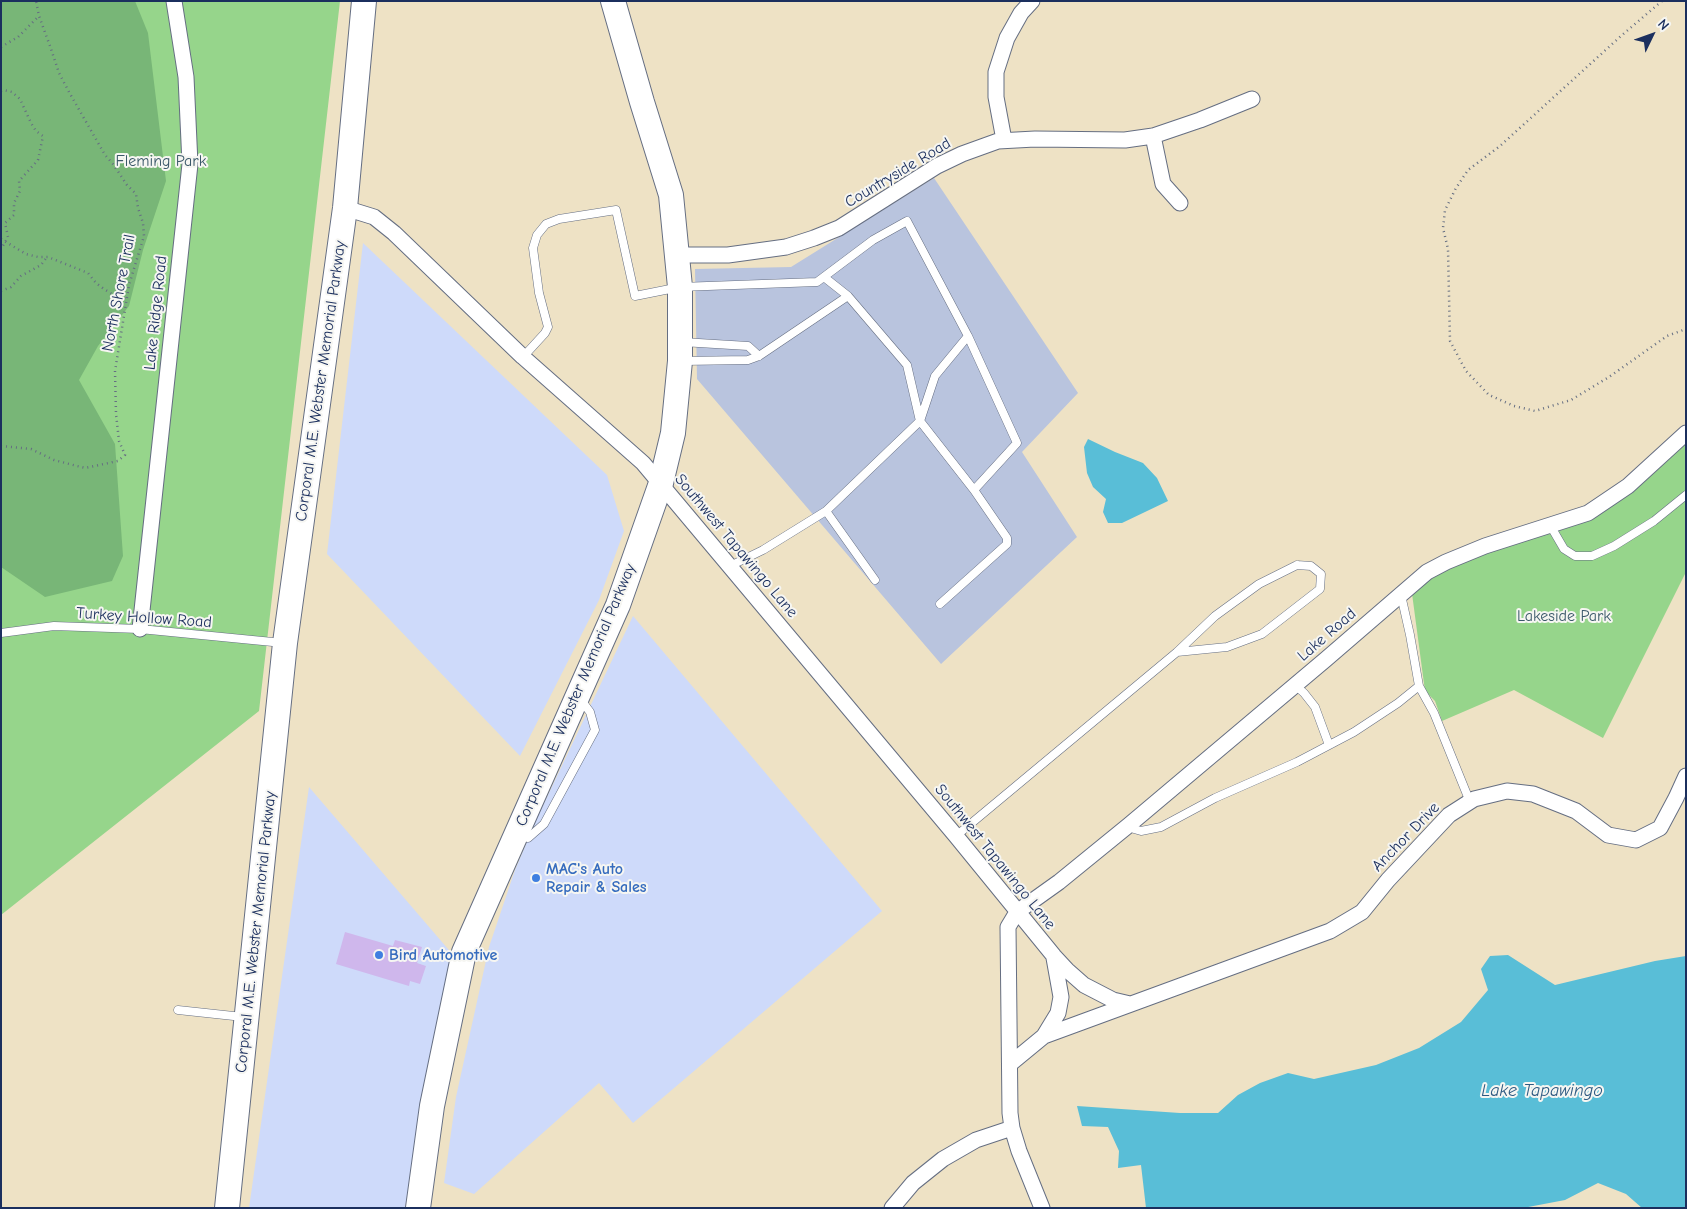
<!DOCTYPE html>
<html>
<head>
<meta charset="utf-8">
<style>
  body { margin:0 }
  #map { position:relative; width:1687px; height:1209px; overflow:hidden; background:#eee2c5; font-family:"Comic Neue",sans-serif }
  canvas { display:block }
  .frame { position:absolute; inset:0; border:2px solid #1b2f5e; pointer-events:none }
  .north { position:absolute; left:1627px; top:10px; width:50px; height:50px; -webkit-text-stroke:4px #f6f6f2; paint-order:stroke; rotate:48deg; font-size:14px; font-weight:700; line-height:20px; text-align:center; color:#1b2f5e }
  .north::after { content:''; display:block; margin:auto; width:18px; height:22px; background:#1b2f5e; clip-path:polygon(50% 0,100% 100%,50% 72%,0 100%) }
</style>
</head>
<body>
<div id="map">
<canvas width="1687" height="1209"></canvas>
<div class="frame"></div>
<div class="north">N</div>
</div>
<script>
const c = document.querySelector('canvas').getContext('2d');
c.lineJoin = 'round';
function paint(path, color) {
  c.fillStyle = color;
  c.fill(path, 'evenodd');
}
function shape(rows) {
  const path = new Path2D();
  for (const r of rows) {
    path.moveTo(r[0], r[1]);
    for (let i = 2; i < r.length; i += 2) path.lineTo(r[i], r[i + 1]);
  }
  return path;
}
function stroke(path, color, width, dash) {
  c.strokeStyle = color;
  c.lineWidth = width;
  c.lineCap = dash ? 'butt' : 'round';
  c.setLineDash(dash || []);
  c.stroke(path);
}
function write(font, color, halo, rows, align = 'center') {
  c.font = font + ' "Comic Neue",sans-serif';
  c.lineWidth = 4;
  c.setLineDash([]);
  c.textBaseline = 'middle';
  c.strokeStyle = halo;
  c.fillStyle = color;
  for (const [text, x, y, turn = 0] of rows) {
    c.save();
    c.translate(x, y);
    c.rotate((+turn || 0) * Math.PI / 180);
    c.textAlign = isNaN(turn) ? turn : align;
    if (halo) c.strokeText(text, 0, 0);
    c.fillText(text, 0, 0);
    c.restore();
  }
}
paint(shape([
  [363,243,607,475,624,531,599,600,520,756,327,554],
  [633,616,882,911,633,1123,599,1083,474,1194,444,1183,456,1097,489,947,515,870,538,816],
  [309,787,454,956,428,1077,405,1208,249,1208]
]), '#cedafa');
paint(shape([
  [934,178,1078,393,1022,452,1077,537,941,664,697,379,695,269,791,267]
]), '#b9c4de');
paint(shape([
  [1,1,340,1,259,711,1,915],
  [1686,430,1686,572,1603,738,1514,690,1442,721,1435,701,1425,691,1411,586,1427,572,1588,513]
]), '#96d58b');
paint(shape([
  [1,1,135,1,148,33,166,181,143,250,129,306,98,346,79,380,115,444,123,556,112,581,45,597,1,567]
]), '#78b677');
paint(shape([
  [1088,439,1115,452,1143,463,1157,478,1168,501,1122,523,1108,523,1103,512,1106,499,1093,487,1087,473,1084,447],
  [1508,955,1555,985,1655,961,1686,956,1686,1208,1642,1208,1626,1194,1598,1183,1565,1200,1523,1208,1146,1208,1141,1165,1118,1168,1119,1151,1108,1127,1082,1126,1077,1106,1180,1113,1218,1113,1238,1095,1260,1083,1288,1073,1314,1079,1376,1065,1419,1048,1461,1022,1488,990,1481,969,1490,956]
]), '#59bed7');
paint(shape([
  [345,932,393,946,395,940,422,947,417,963,426,966,420,984,410,981,409,986,336,964]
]), '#cfb7ec');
const service = shape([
  [848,296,907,365,920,421],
  [968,336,1017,443,974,490],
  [682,342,748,346,759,356],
  [523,357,545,333,548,327,539,293,533,248,537,235,546,224,559,219,616,210,635,296,680,287,817,282,873,240,907,221,968,336,935,376,920,421],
  [682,361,748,360,759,356,848,296,824,277],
  [826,511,920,421,974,490,1007,538,1007,544,940,604],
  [1550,525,1564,549,1575,556,1592,556,1614,546,1654,521,1686,495],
  [1297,565,1311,566,1321,574,1320,589,1262,634,1227,647,1177,652,1215,616,1259,584,1297,565],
  [730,566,763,550,826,511,875,580],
  [1,633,54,626,140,629,283,643],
  [1295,685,1304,693,1315,707,1329,745],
  [1419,686,1434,713,1470,802],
  [1129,825,1134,829,1141,831,1161,827,1215,798,1297,762,1354,732,1398,703,1419,686,1410,635,1401,595],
  [520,835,528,838,544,824,595,730,590,712,581,700],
  [956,836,1177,652],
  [178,1010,243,1017]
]);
const minor = shape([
  [1153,136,1163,184,1180,203],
  [1004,140,996,97,996,72,1007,38,1021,13,1032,1],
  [345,208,374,217,394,233,523,357,643,463,956,836,1054,956,1067,970,1084,985,1113,1000,1130,1004],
  [678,255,728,255,786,247,814,238,839,228,937,166,962,154,998,141,1035,139,1125,140,1153,136,1200,120,1252,99],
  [140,629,190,164,186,77,174,1],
  [1044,1036,1058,1013,1061,997,1054,958],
  [1010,1064,1044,1036,1330,931,1362,912,1388,880,1449,815,1474,799,1507,791,1533,794,1576,811,1608,835,1636,840,1660,828,1676,798,1686,776],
  [892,1208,913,1183,943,1159,976,1140,1012,1128],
  [1042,1208,1019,1151,1012,1128,1010,1113,1008,927,1017,912,1059,882,1129,825,1325,660,1427,572,1446,562,1485,546,1588,513,1628,486,1686,433]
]);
const primary = shape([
  [227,1208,285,643,345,208,364,1],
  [418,1208,432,1106,464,952,618,605,661,483,673,433,680,361,680,287,671,195,642,102,613,1]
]);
stroke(service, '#656e82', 9);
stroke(minor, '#656e82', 17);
stroke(primary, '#656e82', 26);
stroke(shape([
  [1662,1,1621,36,1500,146,1468,170,1456,188,1445,210,1443,228,1448,249,1450,341,1466,371,1489,395,1514,406,1535,411,1571,400,1609,377,1667,336,1686,329],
  [1,47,18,37,39,16],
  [1,91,4,90,12,92,20,99,31,123,36,131,43,136,38,160,19,181,20,191,14,203,14,215,5,223,8,237,1,249],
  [1,239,26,254,38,257,48,257,88,273,96,283,104,289,115,296,126,299],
  [1,291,11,287,21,276,41,265,47,257],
  [1,446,31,449,54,460,85,468,118,461,125,455,119,441,116,414,115,371,129,285,144,236,143,223,138,208,136,194,127,185,113,164,105,155,69,92,59,73,50,46,39,16,36,1]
]), '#656e82', 2.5, [1, 4]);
stroke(service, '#fff', 8);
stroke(minor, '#fff', 15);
stroke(primary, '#fff', 24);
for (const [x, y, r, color] of [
  [536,878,5,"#3f7fe0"],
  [379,955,5,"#3f7fe0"]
]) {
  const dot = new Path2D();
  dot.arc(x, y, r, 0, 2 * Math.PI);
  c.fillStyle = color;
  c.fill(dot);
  stroke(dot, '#f6f6f2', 2);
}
write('16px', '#3a5869', '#f6f6f2', [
  ["Fleming Park",161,161],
  ["Lakeside Park",1564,616]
]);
write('16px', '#1b2f5e', '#f6f6f2', [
  ["Countryside Road",898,173,-31],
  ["North Shore Trail",119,293,-79],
  ["Lake Ridge Road",156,313,-84],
  ["Corporal M.E. Webster Memorial Parkway",321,381,-82],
  ["Southwest Tapawingo Lane",736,546,50],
  ["Turkey Hollow Road",144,618,4],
  ["Lake Road",1327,635,-41],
  ["Corporal M.E. Webster Memorial Parkway",576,695,-67],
  ["Anchor Drive",1406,837,-46],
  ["Southwest Tapawingo Lane",995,857,51],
  ["Corporal M.E. Webster Memorial Parkway",256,932,-84]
]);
write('bold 16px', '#366cbe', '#f6f6f2', [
  ["MAC's Auto",546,869],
  ["Repair & Sales",546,887],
  ["Bird Automotive",389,955]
], 'left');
write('italic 18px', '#2e5a82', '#f6f6f2', [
  ["Lake Tapawingo",1542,1091]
]);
</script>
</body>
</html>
